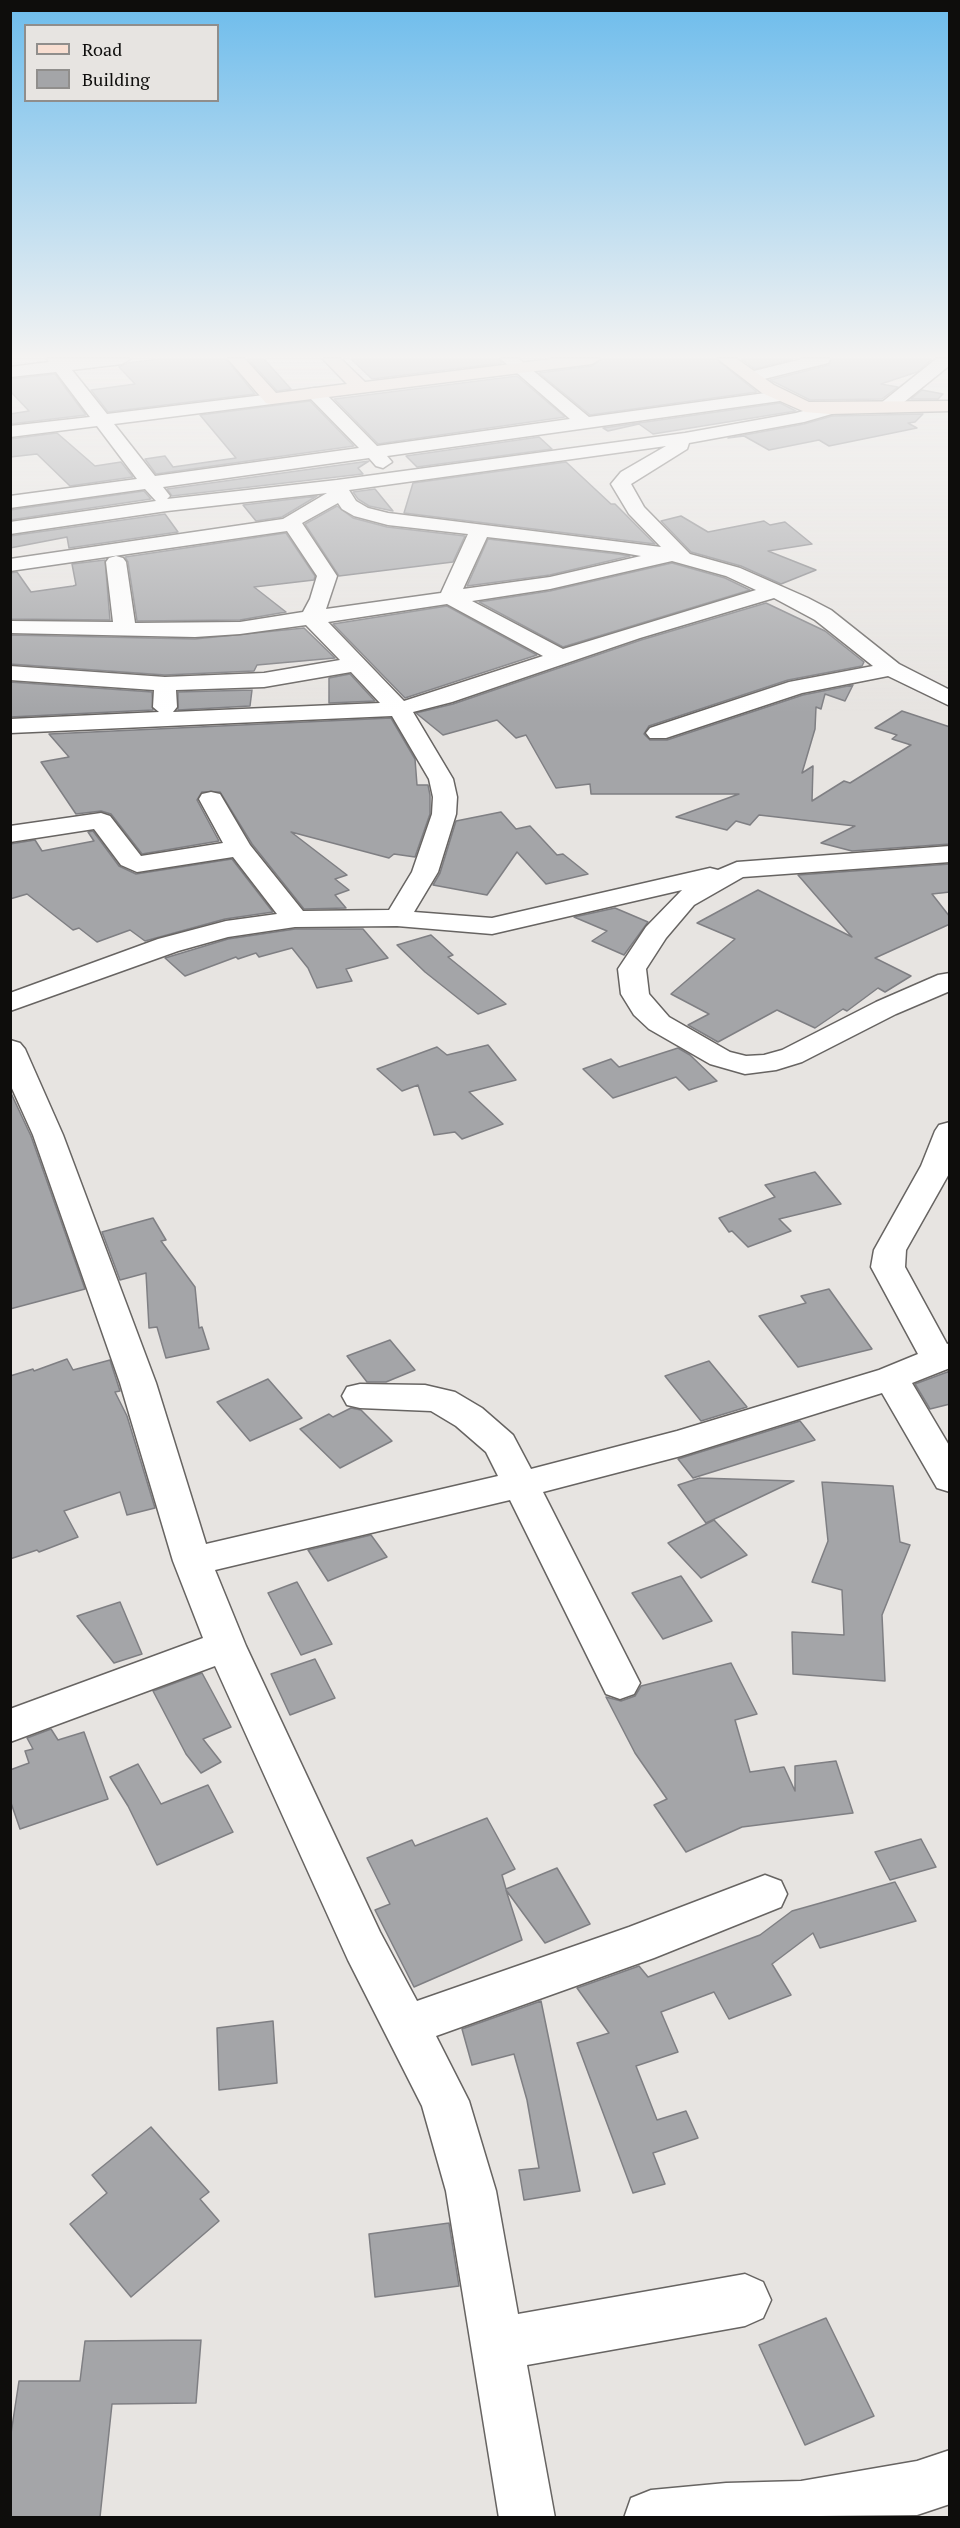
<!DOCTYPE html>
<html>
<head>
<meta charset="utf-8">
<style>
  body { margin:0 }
  #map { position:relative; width:960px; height:2528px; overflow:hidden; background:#e7e4e1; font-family:"PT Serif",serif }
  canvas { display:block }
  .frame { position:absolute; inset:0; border:12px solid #0e0d0c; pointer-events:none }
  .legend { position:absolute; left:24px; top:24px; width:195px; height:78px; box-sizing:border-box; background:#e7e4e1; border:2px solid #908e8c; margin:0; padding:8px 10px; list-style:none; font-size:18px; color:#0e0d0c }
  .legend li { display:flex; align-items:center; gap:12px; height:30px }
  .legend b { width:30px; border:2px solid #908e8c }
</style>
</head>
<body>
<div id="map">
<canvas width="960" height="2528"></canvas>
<div class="frame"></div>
<ul class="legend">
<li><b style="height:8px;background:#f8ded1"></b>Road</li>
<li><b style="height:16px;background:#a4a5a8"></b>Building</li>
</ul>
</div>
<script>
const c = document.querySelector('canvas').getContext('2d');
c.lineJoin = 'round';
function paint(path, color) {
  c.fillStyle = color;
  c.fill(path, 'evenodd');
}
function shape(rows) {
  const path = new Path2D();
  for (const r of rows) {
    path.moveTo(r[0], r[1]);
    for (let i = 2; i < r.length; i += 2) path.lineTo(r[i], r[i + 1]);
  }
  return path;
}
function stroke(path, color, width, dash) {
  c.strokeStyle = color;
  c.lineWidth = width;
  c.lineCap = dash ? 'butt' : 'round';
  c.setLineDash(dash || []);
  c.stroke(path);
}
const building = shape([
  [159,359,226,359,255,394,108,412,91,390,135,384,119,367,128,363,159,359],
  [248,359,264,359,291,389,277,391,248,359],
  [351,359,499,359,502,363,372,379,351,359],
  [602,359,716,359,757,392,590,415,539,373,592,366,602,359],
  [741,359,793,359,755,369,741,359],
  [832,359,932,359,917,372,881,384,898,387,882,399,810,400,770,380,829,365,832,359],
  [55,374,86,415,10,424,10,414,29,411,10,391,10,379,55,374],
  [517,376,565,417,378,444,334,399,517,376],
  [922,390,943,394,938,399,911,399,922,390],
  [310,401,354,446,156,474,145,459,165,456,173,467,236,458,200,415,310,401],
  [780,403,796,411,653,434,639,424,608,431,603,428,780,403],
  [923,414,915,422,908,423,917,428,829,446,819,440,769,450,744,436,728,438,804,424,832,416,923,414],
  [57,433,95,466,121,462,133,477,70,486,37,454,10,457,10,439,57,433],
  [539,437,552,449,417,467,406,456,539,437],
  [369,461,358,468,363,474,172,496,167,489,369,461],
  [566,462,611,504,615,504,655,544,404,513,413,483,566,462],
  [375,489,393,511,369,506,358,499,353,492,375,489],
  [144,491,151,499,10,520,10,510,144,491],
  [317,496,282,517,256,521,243,505,317,496],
  [337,506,353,518,387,527,465,536,453,562,339,576,305,524,337,506],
  [165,514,178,532,69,548,67,537,10,548,10,536,165,514],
  [681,516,708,532,764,521,770,525,785,522,812,544,768,551,816,570,781,584,741,566,691,552,661,521,681,516],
  [286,533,315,576,314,580,254,587,286,612,240,620,137,621,128,562,125,557,286,533],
  [488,539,618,554,630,556,550,575,467,586,488,539],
  [105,560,110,620,10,619,10,573,17,572,31,592,73,586,76,585,72,564,105,560],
  [672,563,725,578,750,590,563,647,479,602,550,591,672,563],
  [766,603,825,631,864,662,862,666,788,680,649,726,644,734,650,740,667,740,803,695,853,685,845,701,825,694,821,709,816,707,815,729,802,773,813,766,812,801,844,781,850,783,911,745,892,739,897,735,875,728,902,711,950,727,950,844,852,851,821,843,855,826,759,815,750,825,736,821,727,830,676,817,739,794,591,794,590,784,556,788,526,735,516,738,497,720,443,735,416,713,453,704,641,640,766,603],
  [447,606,537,655,405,698,333,624,447,606],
  [304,628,335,658,257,665,254,671,165,675,10,664,10,635,195,639,304,628],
  [350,674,375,701,329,703,329,678,350,674],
  [10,682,152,692,153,710,10,717,10,682],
  [252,690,250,706,178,710,178,692,252,690],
  [391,718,415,759,417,785,428,785,430,795,430,814,415,857,394,854,389,858,291,832,347,875,335,879,349,890,335,895,346,908,304,909,252,844,220,792,202,792,197,800,219,841,142,854,111,814,101,811,76,814,41,762,69,757,49,734,391,718],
  [501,812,516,829,530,826,557,855,563,854,588,874,546,884,517,852,487,895,433,885,440,873,456,821,501,812],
  [93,831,119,866,136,874,232,859,273,912,225,919,145,941,130,930,97,942,79,928,73,930,27,894,10,899,10,844,35,840,42,851,94,841,88,832,93,831],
  [950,864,950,892,932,894,950,917,950,924,875,958,911,976,885,992,878,988,847,1011,843,1009,815,1028,777,1010,718,1042,688,1025,709,1014,671,994,735,939,697,923,758,890,852,937,798,875,950,864],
  [615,908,648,922,624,955,592,941,607,931,574,917,615,908],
  [295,929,363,929,388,958,346,969,352,981,317,988,308,968,292,948,259,957,256,953,238,959,236,957,185,976,165,958,228,939,295,929],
  [431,935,453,955,448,957,506,1004,478,1014,425,972,397,945,431,935],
  [488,1045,516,1080,469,1092,503,1124,462,1139,455,1132,434,1135,418,1085,402,1091,377,1069,437,1047,447,1055,488,1045],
  [678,1048,690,1055,717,1081,689,1090,676,1077,613,1098,583,1069,611,1059,619,1067,678,1048],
  [10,1091,31,1136,85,1289,10,1309,10,1091],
  [815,1172,841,1204,779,1219,791,1231,748,1247,732,1231,729,1232,719,1218,775,1197,765,1185,815,1172],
  [153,1218,166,1240,161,1241,195,1287,199,1328,202,1327,209,1349,166,1358,157,1327,149,1328,146,1273,120,1280,102,1232,153,1218],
  [829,1289,872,1349,798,1367,759,1316,806,1303,801,1296,829,1289],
  [390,1340,415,1370,386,1382,367,1382,347,1356,390,1340],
  [67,1359,73,1370,110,1360,120,1391,115,1392,127,1416,155,1508,127,1515,120,1492,64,1511,78,1537,39,1552,37,1550,10,1559,10,1376,33,1369,34,1371,67,1359],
  [709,1361,747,1407,701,1421,665,1376,709,1361],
  [950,1371,950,1404,930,1409,915,1384,950,1371],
  [268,1379,302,1418,250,1441,217,1402,268,1379],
  [351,1408,361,1410,392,1441,340,1468,300,1429,329,1414,333,1417,351,1408],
  [800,1421,815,1440,693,1478,678,1459,800,1421],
  [700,1478,794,1481,706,1523,678,1485,700,1478],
  [822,1482,893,1486,900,1542,910,1545,882,1615,885,1681,793,1674,792,1632,844,1635,842,1590,812,1582,828,1541,822,1482],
  [714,1520,747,1555,701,1578,668,1543,714,1520],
  [371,1535,387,1557,328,1581,308,1550,371,1535],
  [681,1576,712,1621,663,1639,632,1593,681,1576],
  [297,1582,332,1644,301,1655,268,1593,297,1582],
  [120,1602,142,1654,114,1663,77,1616,120,1602],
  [315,1659,335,1698,290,1715,271,1674,315,1659],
  [731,1663,757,1714,735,1720,750,1772,784,1767,795,1791,795,1766,836,1761,853,1813,742,1827,686,1852,654,1805,667,1799,635,1753,606,1697,621,1701,635,1696,641,1686,731,1663],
  [202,1673,231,1727,203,1739,221,1762,201,1773,186,1754,153,1691,202,1673],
  [51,1729,58,1740,84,1732,108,1799,20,1829,10,1800,10,1770,29,1763,25,1751,33,1749,27,1738,51,1729],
  [138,1764,161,1804,208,1785,233,1832,157,1865,128,1806,110,1777,138,1764],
  [487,1818,515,1869,502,1875,506,1889,557,1868,590,1924,545,1943,506,1890,522,1940,414,1987,375,1910,390,1904,367,1858,412,1840,415,1846,487,1818],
  [921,1839,936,1867,890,1880,875,1852,921,1839],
  [895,1882,916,1921,820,1948,813,1933,772,1964,791,1995,729,2019,714,1992,661,2012,678,2052,636,2066,657,2120,686,2111,698,2138,653,2153,665,2184,633,2193,577,2043,609,2033,577,1988,639,1966,648,1977,760,1935,792,1911,895,1882],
  [541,2001,580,2191,524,2200,519,2170,539,2168,527,2100,514,2054,472,2065,462,2029,541,2001],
  [273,2021,277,2083,219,2090,217,2028,273,2021],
  [151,2127,209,2192,200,2199,219,2221,131,2297,70,2224,107,2193,92,2175,151,2127],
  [449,2223,459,2286,375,2297,369,2234,449,2223],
  [826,2318,874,2416,805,2445,759,2345,826,2318],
  [201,2340,196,2403,112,2404,100,2517,10,2517,10,2440,19,2381,80,2381,85,2341,201,2340]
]);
paint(building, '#a4a5a8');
stroke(building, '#7f7f83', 1.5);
const street = shape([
  [47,359,130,359,122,364,72,370,107,414,272,394,281,399,272,404,114,424,155,476,359,448,309,397,306,393,309,389,315,388,321,389,377,446,570,419,501,359,519,359,589,417,780,391,789,396,780,401,387,456,392,462,383,468,376,466,369,458,163,487,170,496,167,499,337,480,685,433,796,413,829,404,835,405,838,409,835,413,804,422,689,443,687,449,631,484,644,507,690,554,740,568,808,598,831,610,899,664,950,690,950,706,888,676,802,693,666,738,650,738,646,733,650,728,789,682,873,666,815,620,774,598,640,638,452,702,413,712,453,779,457,797,456,814,438,872,414,912,492,918,710,868,718,870,737,862,950,846,950,862,743,877,694,905,666,938,646,969,649,994,669,1017,730,1052,746,1056,764,1055,782,1050,876,1002,938,975,950,973,950,991,896,1014,802,1062,776,1070,745,1074,710,1064,649,1029,634,1015,621,994,618,969,646,927,682,890,492,934,397,926,295,927,228,937,178,951,10,1011,10,993,158,939,226,921,277,914,233,857,137,872,121,865,94,829,10,842,10,826,101,813,110,816,141,856,223,843,199,799,202,794,211,792,220,794,250,845,303,911,389,910,412,872,432,814,433,797,429,779,392,716,10,733,10,719,159,712,153,707,154,690,10,680,10,666,165,677,264,673,340,660,306,625,240,634,195,637,10,633,10,621,113,622,106,562,109,558,116,556,123,558,126,562,135,623,240,622,303,612,310,599,317,576,287,531,10,571,10,559,283,519,327,493,167,511,10,534,10,522,156,501,145,489,10,508,10,496,137,479,97,426,10,437,10,426,90,417,56,372,10,377,10,367,49,362,47,359],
  [666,446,621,472,611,484,629,514,661,547,388,513,368,508,356,501,349,490,666,446],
  [338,503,342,509,354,516,388,525,468,534,441,593,326,609,337,576,302,523,338,503],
  [487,537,618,552,641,556,550,577,463,589,487,537],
  [672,561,726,576,756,590,563,649,472,601,550,589,672,561],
  [447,604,543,656,404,701,328,622,447,604],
  [351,672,380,703,173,712,177,707,176,690,264,687,351,672],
  [802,359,830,359,828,363,752,382,743,377,746,373,802,359],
  [936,359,950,359,950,365,893,411,881,411,878,407,881,403,936,359],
  [10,1040,20,1043,25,1049,63,1135,156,1383,206,1544,498,1476,486,1452,456,1426,431,1411,360,1408,347,1405,342,1396,347,1387,360,1384,425,1385,455,1392,482,1408,513,1435,531,1469,677,1431,879,1370,918,1354,871,1267,874,1250,921,1166,935,1131,939,1125,950,1122,950,1172,906,1250,905,1267,947,1344,950,1343,950,1368,912,1383,950,1447,950,1492,937,1488,882,1393,681,1456,543,1492,640,1683,634,1694,620,1699,606,1694,510,1500,215,1570,246,1646,380,1932,417,2001,629,1927,765,1875,781,1881,787,1894,781,1907,654,1958,436,2036,469,2101,496,2191,518,2314,745,2274,763,2282,771,2300,763,2318,745,2326,527,2365,555,2518,499,2518,446,2191,422,2106,348,1960,215,1666,10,1742,10,1709,203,1638,173,1561,120,1383,33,1135,10,1084,10,1040],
  [950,2450,950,2504,917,2515,624,2518,631,2498,651,2490,726,2483,801,2481,917,2461,950,2450]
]);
const secondary = shape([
  [228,359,245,359,276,393,347,384,323,359,341,359,365,382,552,359,600,359,592,364,272,404,266,403,228,359],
  [718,359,737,359,774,385,809,402,950,401,950,411,829,414,805,412,762,393,718,359]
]);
stroke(street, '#676462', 3);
stroke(secondary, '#676462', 3);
paint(street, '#fff');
paint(secondary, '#f8ded1');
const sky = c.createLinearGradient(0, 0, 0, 713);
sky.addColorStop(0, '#6dbcec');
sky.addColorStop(0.5, '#f4f3f2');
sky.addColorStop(1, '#f4f3f200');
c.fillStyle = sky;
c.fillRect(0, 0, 960, 713);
</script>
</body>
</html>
